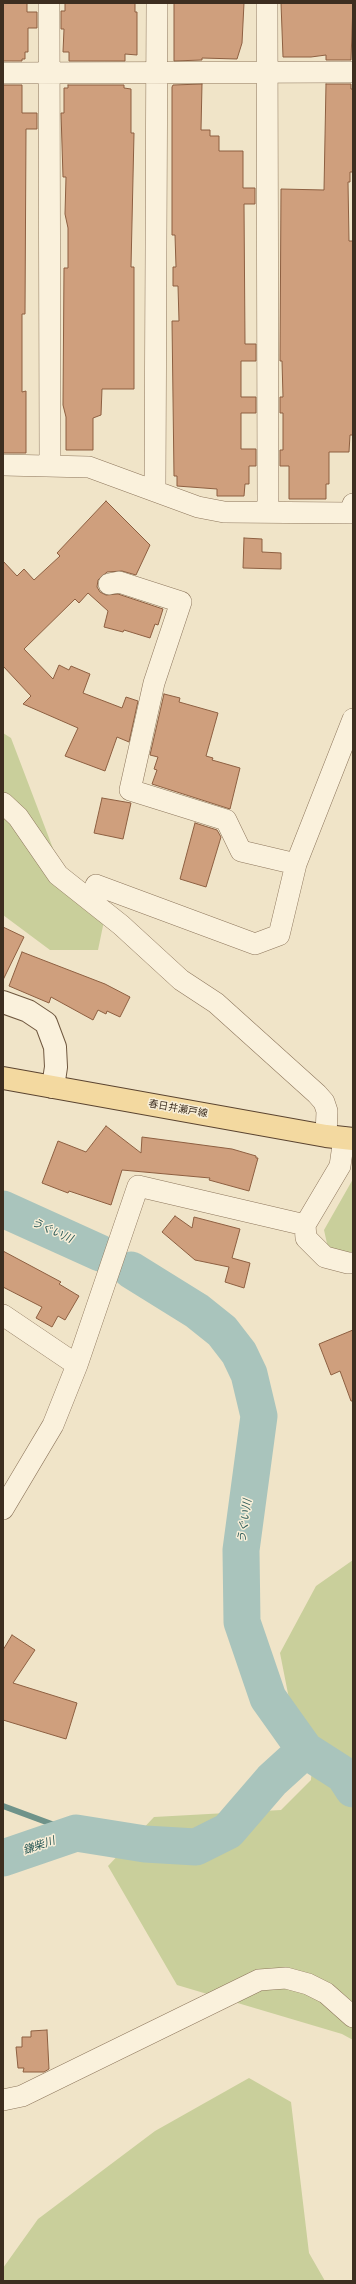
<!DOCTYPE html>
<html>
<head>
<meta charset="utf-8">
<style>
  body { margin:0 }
  #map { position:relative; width:356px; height:2284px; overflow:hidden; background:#f0e4c8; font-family:Bitter,serif }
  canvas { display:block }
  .frame { position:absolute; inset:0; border:4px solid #3d2e20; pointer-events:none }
</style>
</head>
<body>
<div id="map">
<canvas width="356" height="2284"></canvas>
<div class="frame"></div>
</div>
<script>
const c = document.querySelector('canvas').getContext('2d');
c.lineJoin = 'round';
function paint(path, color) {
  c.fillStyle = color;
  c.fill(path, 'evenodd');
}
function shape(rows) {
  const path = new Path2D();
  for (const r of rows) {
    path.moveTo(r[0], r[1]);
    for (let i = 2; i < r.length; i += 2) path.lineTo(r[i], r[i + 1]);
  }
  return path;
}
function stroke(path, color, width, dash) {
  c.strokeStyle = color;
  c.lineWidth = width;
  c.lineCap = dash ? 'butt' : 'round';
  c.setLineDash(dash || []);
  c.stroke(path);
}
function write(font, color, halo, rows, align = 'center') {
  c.font = font + ' Bitter,"Noto Sans JP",serif';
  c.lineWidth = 3;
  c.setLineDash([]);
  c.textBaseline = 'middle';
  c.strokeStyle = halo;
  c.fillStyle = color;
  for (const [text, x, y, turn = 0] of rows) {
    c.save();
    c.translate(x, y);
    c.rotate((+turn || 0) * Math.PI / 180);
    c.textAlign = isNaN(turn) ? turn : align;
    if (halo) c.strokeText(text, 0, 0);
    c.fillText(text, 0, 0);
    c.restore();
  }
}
paint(shape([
  [3,733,11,738,57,859,104,921,98,950,50,950,3,915],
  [353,1179,353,1254,328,1248,324,1230],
  [353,1560,353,2040,342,2034,177,1985,108,1866,154,1817,281,1810,311,1780,313,1752,293,1719,280,1653,316,1586],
  [249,2078,291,2102,309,2253,325,2281,3,2281,3,2268,38,2219,155,2131]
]), '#c9cf9b');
stroke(shape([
  [3,1806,76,1833]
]), '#6f938a', 6);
stroke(shape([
  [3,1209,100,1253],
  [131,1270,197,1311,222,1331,239,1353,249,1374,259,1416,241,1550,242,1622,268,1698,305,1750,344,1775,353,1789],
  [3,1858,76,1833,145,1844,196,1847,228,1831,272,1780,305,1750]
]), '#a9c4bc', 37);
const building = shape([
  [3,3,27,3,27,12,37,12,37,28,28,28,28,52,25,52,25,59,22,59,22,61,3,61,3,3],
  [65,3,135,3,135,12,137,12,137,55,125,54,125,61,69,61,69,52,63,52,64,29,61,29,61,11,65,11,65,3],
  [174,3,244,3,242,43,237,59,202,58,202,60,174,61,174,3],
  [281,3,353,3,351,60,326,60,326,55,311,57,283,57,281,3],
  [202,84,201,130,210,130,210,136,219,136,219,151,243,151,243,188,255,188,255,204,244,204,245,344,256,344,256,361,241,361,241,397,256,397,256,413,241,413,241,449,256,449,256,466,249,466,249,484,245,484,244,496,217,496,217,489,177,486,177,476,174,476,172,321,179,321,178,286,173,286,173,267,176,267,175,235,172,235,172,87,173,85,202,84],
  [326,84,351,84,351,89,353,89,353,172,350,172,350,182,348,182,349,241,353,241,353,435,350,435,349,452,329,452,329,484,326,484,326,499,289,499,289,466,280,466,280,450,283,450,283,413,280,413,280,397,283,397,282,361,280,361,281,189,324,190,326,84],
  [3,85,22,85,22,113,37,113,37,129,26,129,25,314,22,314,22,392,26,391,26,453,3,453,3,85],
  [68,85,124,85,124,88,131,89,131,133,134,133,131,267,134,267,134,389,102,389,101,415,93,418,93,450,66,450,66,417,63,405,64,268,68,268,68,228,65,214,66,177,63,177,61,113,64,113,64,88,68,88,68,85],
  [106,501,150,545,136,575,122,571,107,572,98,580,97,587,100,592,106,595,118,594,163,609,158,625,155,624,150,638,124,630,123,632,104,627,108,611,88,593,79,603,75,599,24,649,53,679,59,665,69,670,71,666,90,674,83,693,122,708,126,697,138,701,129,742,117,737,105,771,65,756,78,728,23,704,31,696,3,666,3,561,17,576,24,569,34,580,60,556,57,553,106,501],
  [244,538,262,539,262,552,281,553,281,569,243,568,244,538],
  [164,694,180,698,179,702,218,713,206,756,213,758,212,760,240,768,230,809,152,784,157,770,154,769,158,757,150,755,164,694],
  [102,798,131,803,123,839,94,833,102,798],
  [195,823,217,830,221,837,206,887,180,879,195,823],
  [3,927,24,937,3,980,3,927],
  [22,952,105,984,130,997,120,1017,107,1011,106,1014,98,1010,93,1020,51,997,49,1003,9,986,22,952],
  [106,1126,141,1153,142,1137,232,1149,256,1156,256,1158,258,1158,249,1191,209,1180,210,1178,122,1170,111,1205,69,1191,68,1193,42,1183,58,1141,86,1152,106,1126],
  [175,1216,192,1228,194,1217,240,1229,232,1258,250,1263,244,1288,225,1282,229,1267,195,1260,162,1232,175,1216],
  [3,1251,61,1282,59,1284,79,1296,65,1320,58,1316,52,1327,36,1318,42,1307,3,1287,3,1251],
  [353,1330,353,1401,351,1401,340,1371,331,1375,319,1344,353,1330],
  [12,1635,35,1650,13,1683,77,1703,66,1739,3,1720,3,1650,12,1635],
  [47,2030,49,2069,44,2072,23,2072,24,2068,18,2068,16,2047,22,2047,22,2037,31,2037,31,2031,47,2030]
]);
paint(building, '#cf9f7d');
stroke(building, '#8d5f41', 1);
const street = shape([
  [49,3,50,465],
  [267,3,268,511],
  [3,73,353,72],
  [3,465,89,467,198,507,224,512,350,513,353,504],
  [155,490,157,3],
  [109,584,119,582,181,602,154,683,130,790,226,820,241,851,296,864],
  [3,803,18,817,58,875,121,925,181,980,216,1003,317,1094,324,1102,327,1111,326,1136],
  [91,901,96,885,255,944,279,935,296,864,353,719],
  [305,1225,306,1238,325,1257,348,1263,353,1263],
  [3,1315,77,1365],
  [3,1509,53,1425,77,1365,138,1186,305,1225,340,1166,344,1138],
  [3,2100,22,2096,259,1980,286,1978,308,1984,326,1993,353,2017]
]);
const secondary = shape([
  [3,1002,28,1011,46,1023,55,1047,56,1067,53,1087]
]);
const primary = shape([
  [3,1078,326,1136,353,1139]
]);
stroke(street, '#8d765c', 22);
stroke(secondary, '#6f573f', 24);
stroke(primary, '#5b4430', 24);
stroke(street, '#faf1dc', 21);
stroke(secondary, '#faf1dc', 22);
stroke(primary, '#f3d9a0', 22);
write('10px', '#3d2e20', '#f7eed8', [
  ["春日井瀬戸線",178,1109,10]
]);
write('italic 11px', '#2f5d5a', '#f7eed8', [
  ["うぐい川",52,1231,24],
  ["うぐい川",245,1521,-82],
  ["鎌柴川",39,1846,-19]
]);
</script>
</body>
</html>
